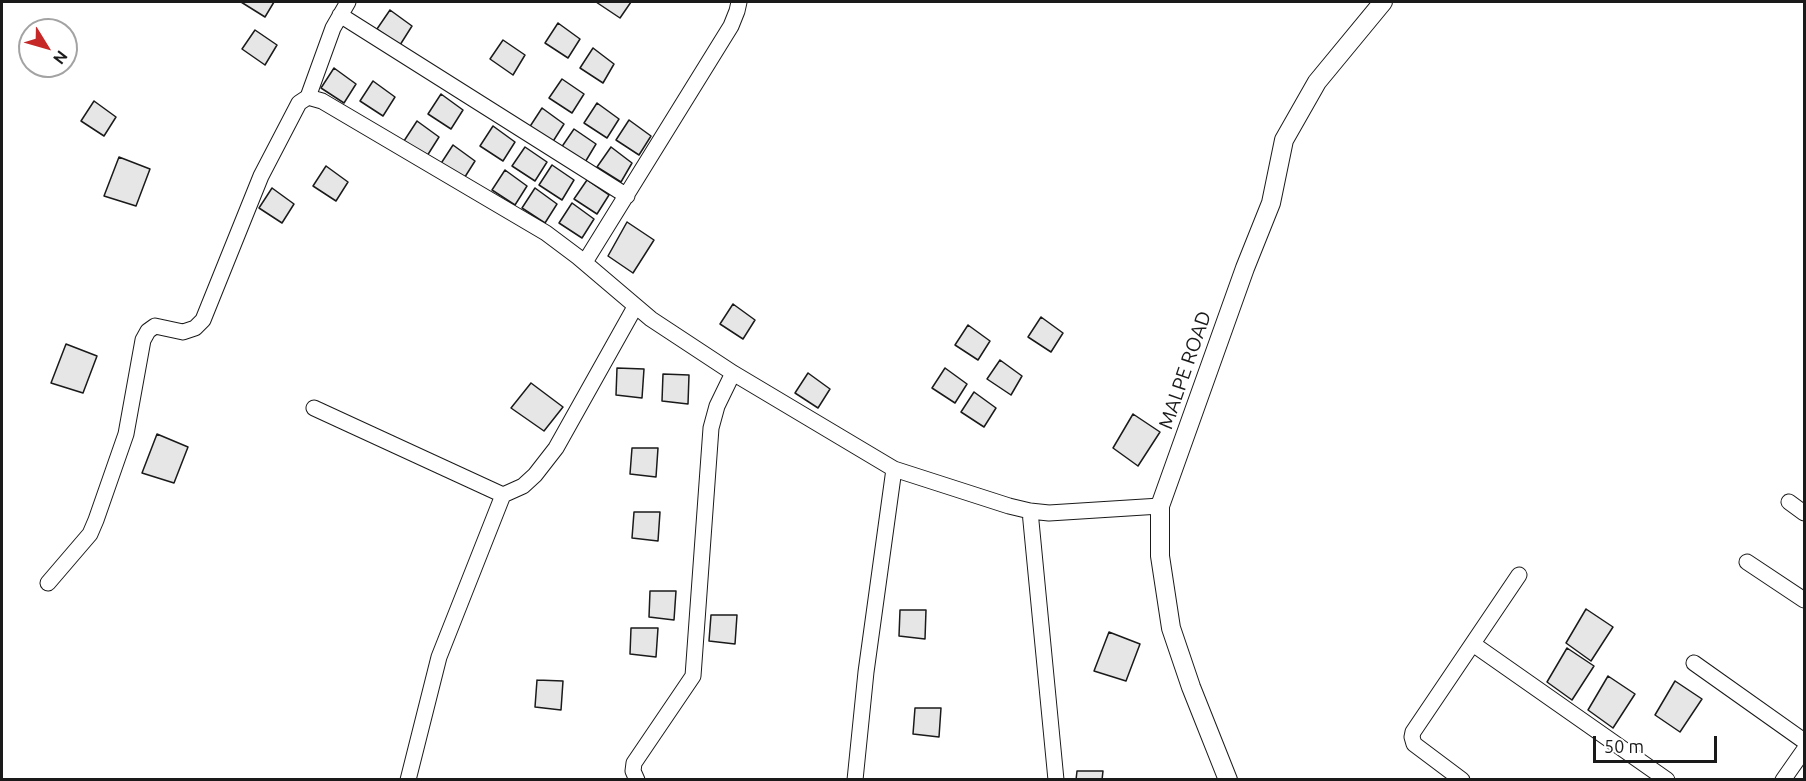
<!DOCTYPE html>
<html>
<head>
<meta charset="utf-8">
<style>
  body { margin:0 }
  #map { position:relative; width:1806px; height:781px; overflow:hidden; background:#fff; font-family:Ubuntu,sans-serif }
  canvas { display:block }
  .frame { position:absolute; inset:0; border:3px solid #1a1a1a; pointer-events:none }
  .north { position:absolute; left:18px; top:18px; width:60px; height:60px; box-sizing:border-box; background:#fff; border:2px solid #a3a3a3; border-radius:50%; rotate:127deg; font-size:16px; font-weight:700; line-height:24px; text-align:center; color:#1a1a1a }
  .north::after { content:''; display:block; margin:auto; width:21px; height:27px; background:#c62828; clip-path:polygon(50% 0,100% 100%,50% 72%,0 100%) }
  .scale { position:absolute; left:1593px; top:736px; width:124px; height:27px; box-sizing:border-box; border:3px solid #1a1a1a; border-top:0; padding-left:8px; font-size:18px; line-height:21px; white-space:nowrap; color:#1a1a1a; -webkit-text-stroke:4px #fff; paint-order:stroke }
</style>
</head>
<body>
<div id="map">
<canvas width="1806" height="781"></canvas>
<div class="frame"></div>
<div class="north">N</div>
<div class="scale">50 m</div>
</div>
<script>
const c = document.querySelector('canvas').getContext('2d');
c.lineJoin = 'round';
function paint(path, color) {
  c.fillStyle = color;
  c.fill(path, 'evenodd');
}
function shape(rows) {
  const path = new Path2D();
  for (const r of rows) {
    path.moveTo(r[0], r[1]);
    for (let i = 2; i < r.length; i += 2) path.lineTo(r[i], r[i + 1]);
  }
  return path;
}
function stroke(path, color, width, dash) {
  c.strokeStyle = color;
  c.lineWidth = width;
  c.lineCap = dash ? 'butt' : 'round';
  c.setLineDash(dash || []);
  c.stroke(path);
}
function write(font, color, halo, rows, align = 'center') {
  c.font = font + ' Ubuntu,sans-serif';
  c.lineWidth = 4.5;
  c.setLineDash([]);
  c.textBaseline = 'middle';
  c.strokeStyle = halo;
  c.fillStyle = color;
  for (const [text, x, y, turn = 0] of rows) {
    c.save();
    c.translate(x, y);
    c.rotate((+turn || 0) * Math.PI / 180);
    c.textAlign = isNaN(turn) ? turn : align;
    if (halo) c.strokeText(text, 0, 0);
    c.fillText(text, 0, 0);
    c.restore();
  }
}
const building = shape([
  [241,2,274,2,265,17,241,2],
  [596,2,631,2,620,18,596,2],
  [390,10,412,26,400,45,377,29,390,10],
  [558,23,580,39,568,58,545,43,558,23],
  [255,30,277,45,265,65,242,49,255,30],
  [503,40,525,55,513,75,490,59,503,40],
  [593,48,614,64,603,83,580,68,593,48],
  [334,68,356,84,344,103,321,88,334,68],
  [562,79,584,94,572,113,549,98,562,79],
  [373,81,395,97,383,116,360,101,373,81],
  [441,94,463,110,451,129,428,114,441,94],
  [94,101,116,117,104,136,81,121,94,101],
  [597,103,619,119,607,138,584,123,597,103],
  [542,108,564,124,552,143,529,128,542,108],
  [629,120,651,136,639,155,616,140,629,120],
  [417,121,439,137,427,156,404,141,417,121],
  [493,126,515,142,503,161,480,146,493,126],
  [574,129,596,144,584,164,561,148,574,129],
  [453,145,475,161,463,180,440,165,453,145],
  [525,147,547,162,535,181,512,166,525,147],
  [611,147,632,163,621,182,597,167,611,147],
  [119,157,150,169,136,206,104,196,119,157],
  [552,165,574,180,562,200,539,185,552,165],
  [326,166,348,182,336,201,313,186,326,166],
  [505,170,527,186,515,205,492,190,505,170],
  [587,180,609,195,597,214,574,199,587,180],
  [272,188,294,204,282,223,259,208,272,188],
  [535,188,557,204,545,223,522,208,535,188],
  [572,203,594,219,582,238,559,223,572,203],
  [627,222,654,240,633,273,608,256,627,222],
  [733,304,755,320,743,339,720,324,733,304],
  [1041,317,1063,333,1051,352,1028,337,1041,317],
  [968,325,990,341,978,360,955,345,968,325],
  [66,344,97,356,83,393,51,383,66,344],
  [1000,360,1022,376,1011,395,987,379,1000,360],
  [617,368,644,369,642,398,616,395,617,368],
  [945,368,967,384,955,403,932,388,945,368],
  [808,373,830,389,818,408,795,393,808,373],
  [663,374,689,375,688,404,662,401,663,374],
  [531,383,563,407,544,431,511,408,531,383],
  [974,392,996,408,984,427,961,412,974,392],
  [1133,414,1160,432,1138,466,1113,448,1133,414],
  [157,434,188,447,174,483,142,473,157,434],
  [632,448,658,448,656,477,630,474,632,448],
  [634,512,660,512,658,541,632,538,634,512],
  [650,591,676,591,674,620,649,617,650,591],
  [1586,609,1613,627,1591,661,1566,643,1586,609],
  [900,610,926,610,925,639,899,636,900,610],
  [711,615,737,615,735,644,709,641,711,615],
  [631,628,658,628,656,657,630,654,631,628],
  [1109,632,1140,644,1126,681,1094,671,1109,632],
  [1567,648,1594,666,1572,700,1547,682,1567,648],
  [1608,676,1635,694,1613,728,1588,710,1608,676],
  [537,680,563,681,561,710,535,707,537,680],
  [1675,681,1702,699,1680,732,1655,715,1675,681],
  [915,708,941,708,939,737,913,734,915,708],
  [1077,771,1103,771,1102,780,1076,780,1077,771]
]);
paint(building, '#e6e6e6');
stroke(building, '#1a1a1a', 1.5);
const minor = shape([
  [340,15,627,196],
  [308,97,333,28,348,2],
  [585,262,731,26,737,11,739,2],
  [314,408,503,495,523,486,535,475,556,448,635,307],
  [1789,502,1804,513],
  [1030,511,1056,780],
  [1747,562,1804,600],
  [48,583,90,534,96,520,126,434,143,340,148,331,155,326,183,332,195,328,203,320,261,176,299,103,308,97,322,101,546,233,578,257,651,319,733,373,894,469,1009,506,1030,511,1049,513,1160,506],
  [1473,644,1667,780],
  [1694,663,1804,741],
  [408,780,439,657,503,495],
  [637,780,633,771,634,763,693,676,711,428,717,406,733,373],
  [855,780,866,672,894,469],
  [1462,780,1414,744,1412,737,1413,732,1519,575],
  [1783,780,1804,750]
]);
const tertiary = shape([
  [1228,780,1191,687,1171,628,1160,556,1160,506,1245,268,1271,203,1284,140,1317,82,1383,2]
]);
stroke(minor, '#1a1a1a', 17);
stroke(tertiary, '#1a1a1a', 20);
stroke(minor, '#fff', 15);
stroke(tertiary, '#fff', 18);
write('20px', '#1a1a1a', '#fff', [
  ["MALPE ROAD",1185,370,-71]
]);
</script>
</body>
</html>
